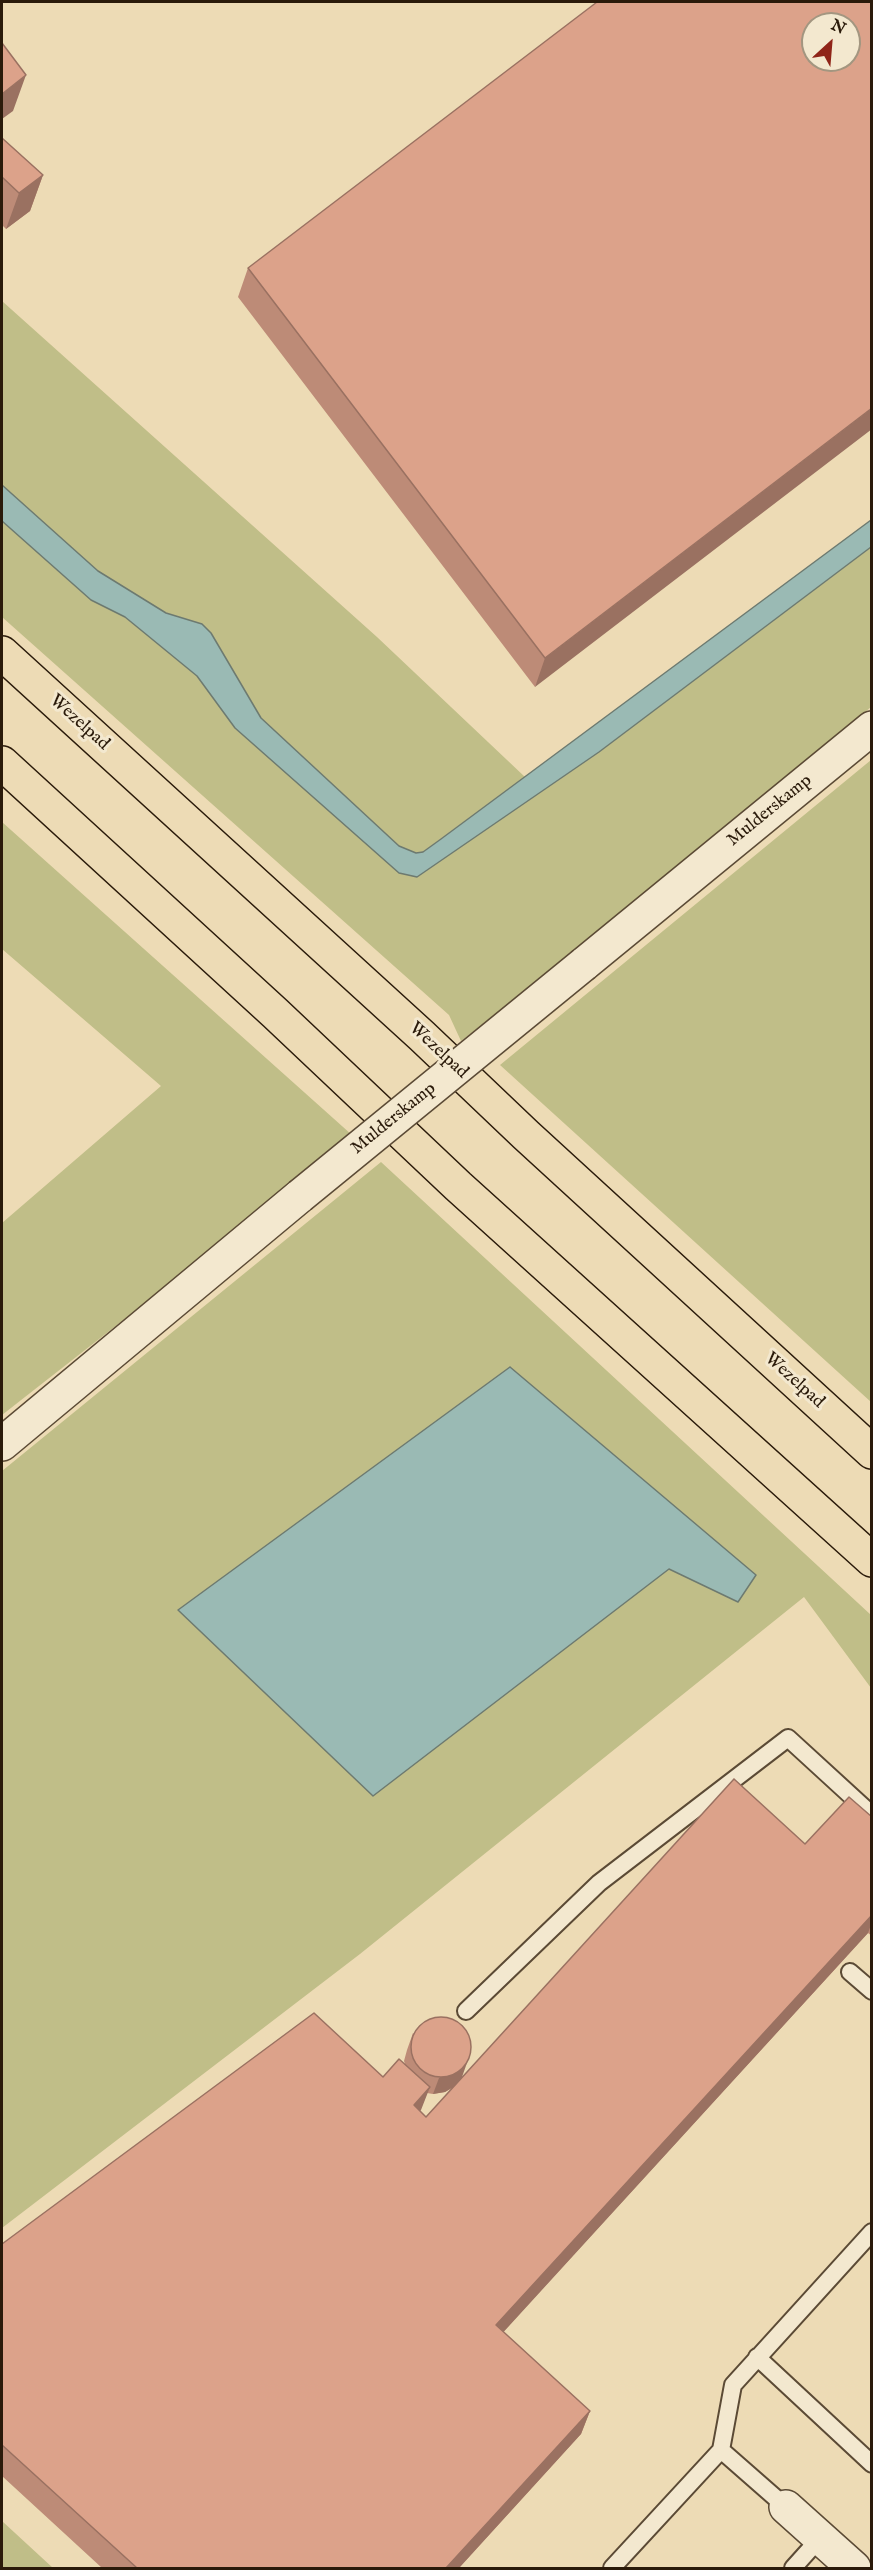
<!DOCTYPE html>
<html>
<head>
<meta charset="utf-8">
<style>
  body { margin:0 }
  #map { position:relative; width:873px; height:2570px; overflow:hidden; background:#eddbb5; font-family:"IM FELL English",serif }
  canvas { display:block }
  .frame { position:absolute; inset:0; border:3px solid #2a1a0a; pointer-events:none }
  .north { position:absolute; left:801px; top:12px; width:60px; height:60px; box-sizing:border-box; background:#f3e8cf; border:2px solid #a39680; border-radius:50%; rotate:26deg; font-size:16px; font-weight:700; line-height:24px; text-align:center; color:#2a1a0a }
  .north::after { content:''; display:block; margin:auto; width:21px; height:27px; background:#8f2418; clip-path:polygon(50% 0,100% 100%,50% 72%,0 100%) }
</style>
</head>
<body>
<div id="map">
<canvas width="873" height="2570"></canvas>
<div class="frame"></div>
<div class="north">N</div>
</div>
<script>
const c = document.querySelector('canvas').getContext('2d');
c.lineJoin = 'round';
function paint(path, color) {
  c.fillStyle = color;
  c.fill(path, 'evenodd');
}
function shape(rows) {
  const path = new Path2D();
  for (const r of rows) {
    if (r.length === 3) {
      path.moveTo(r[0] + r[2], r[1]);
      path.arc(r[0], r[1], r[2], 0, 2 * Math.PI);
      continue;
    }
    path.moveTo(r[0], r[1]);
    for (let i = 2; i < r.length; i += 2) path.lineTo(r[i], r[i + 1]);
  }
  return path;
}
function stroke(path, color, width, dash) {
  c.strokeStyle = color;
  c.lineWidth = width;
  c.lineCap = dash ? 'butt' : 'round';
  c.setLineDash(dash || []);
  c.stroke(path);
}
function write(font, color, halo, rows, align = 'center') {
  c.font = font + ' "IM FELL English",serif';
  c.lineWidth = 6;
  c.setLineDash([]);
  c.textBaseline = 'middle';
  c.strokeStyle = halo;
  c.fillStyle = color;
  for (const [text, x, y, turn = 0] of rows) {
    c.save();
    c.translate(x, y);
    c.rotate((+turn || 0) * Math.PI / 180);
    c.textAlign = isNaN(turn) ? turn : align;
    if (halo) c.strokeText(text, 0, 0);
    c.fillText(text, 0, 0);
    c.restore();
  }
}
paint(shape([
  [2,301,377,637,525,777,423,852,416,853,399,846,261,718,211,633,202,624,166,613,98,571,2,485],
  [2,521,91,600,125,617,197,676,235,728,417,877,599,752,871,547,871,707,553,970,461,1041,449,1015,2,617],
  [871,760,871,1402,500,1065],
  [2,822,352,1135,200,1260,2,1415,2,1223,161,1086,2,949],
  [381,1162,871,1615,871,1688,804,1597,360,1954,2,2228,2,1471],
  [669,1568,755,1575,738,1602],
  [2,2521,53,2568,2,2568]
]), '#c0be88');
const water = shape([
  [2,485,98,571,166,613,202,624,211,633,261,718,399,846,416,853,423,852,441,839,871,520,871,547,599,752,417,877,399,873,235,728,197,676,125,617,91,600,2,521,2,485],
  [510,1367,756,1575,738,1602,669,1569,373,1796,178,1610,510,1367]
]);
paint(water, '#9abab4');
stroke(water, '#6d7a70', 1.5);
const service = shape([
  [850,1972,872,1991],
  [466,2011,599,1883,788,1738,872,1815],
  [757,2357,872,2464],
  [721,2450,786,2507],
  [612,2568,721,2450,733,2385,872,2232],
  [793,2568,820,2538]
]);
const minor = shape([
  [584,964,872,728],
  [2,1444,300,1196],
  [786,2507,854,2568]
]);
const motorway = shape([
  [2,653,422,1036,526,1135,872,1452],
  [2,763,275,1013,458,1186,872,1560]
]);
stroke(service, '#5b4a35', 20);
stroke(minor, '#5b4a35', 36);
stroke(motorway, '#2a1a0a', 36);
stroke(service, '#f3e8cf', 16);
stroke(minor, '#f3e8cf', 33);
stroke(motorway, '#eddbb5', 33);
const minorBridge = shape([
  [300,1196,584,964]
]);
stroke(minorBridge, '#5b4a35', 36, []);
stroke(minorBridge, '#f3e8cf', 33);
paint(shape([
  [872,2,535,687,238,297,248,268],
  [2,138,43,175,30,211,6,229,2,225],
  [872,1817,872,1936,868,1933,503,2332,590,2411,581,2434,459,2568,102,2568,2,2476,2,2244,383,2077,405,2064,404,2061,407,2050,413,2033,462,2077,805,1844],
  [452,2088,426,2117,420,2111,427,2093,433,2094,445,2092]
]), '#bd8b77');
paint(shape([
  [26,75,13,111,2,119,2,94],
  [43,175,30,211,6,229,19,193],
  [872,408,872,429,535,687,545,658],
  [872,1915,872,1922,868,1933,488,2349,496,2325],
  [468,2060,462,2077,455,2086,445,2092,433,2094,439,2078],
  [430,2087,421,2110,405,2128,414,2105],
  [590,2411,581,2434,459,2568,446,2568]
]), '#9a7161');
const building = shape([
  [597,2,872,2,872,408,545,658,248,268,597,2],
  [813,24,849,24,849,60,813,60,813,24],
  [2,43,26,75,2,94,2,43],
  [2,138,43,175,19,193,2,177,2,138],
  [734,1779,805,1844,849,1797,872,1817,872,1915,496,2325,590,2411,446,2568,137,2568,2,2445,2,2244,314,2013,383,2077,399,2059,430,2087,414,2105,426,2117,734,1779],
  [441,2047,30]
]);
paint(building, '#dca28a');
stroke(building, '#9a7161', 1.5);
write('18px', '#2a1a0a', '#f3e8cf', [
  ["Wezelpad",79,723,42],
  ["Mulderskamp",770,811,-39],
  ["Wezelpad",438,1051,43],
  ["Mulderskamp",394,1119,-39],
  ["Wezelpad",794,1381,42]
]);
</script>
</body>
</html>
